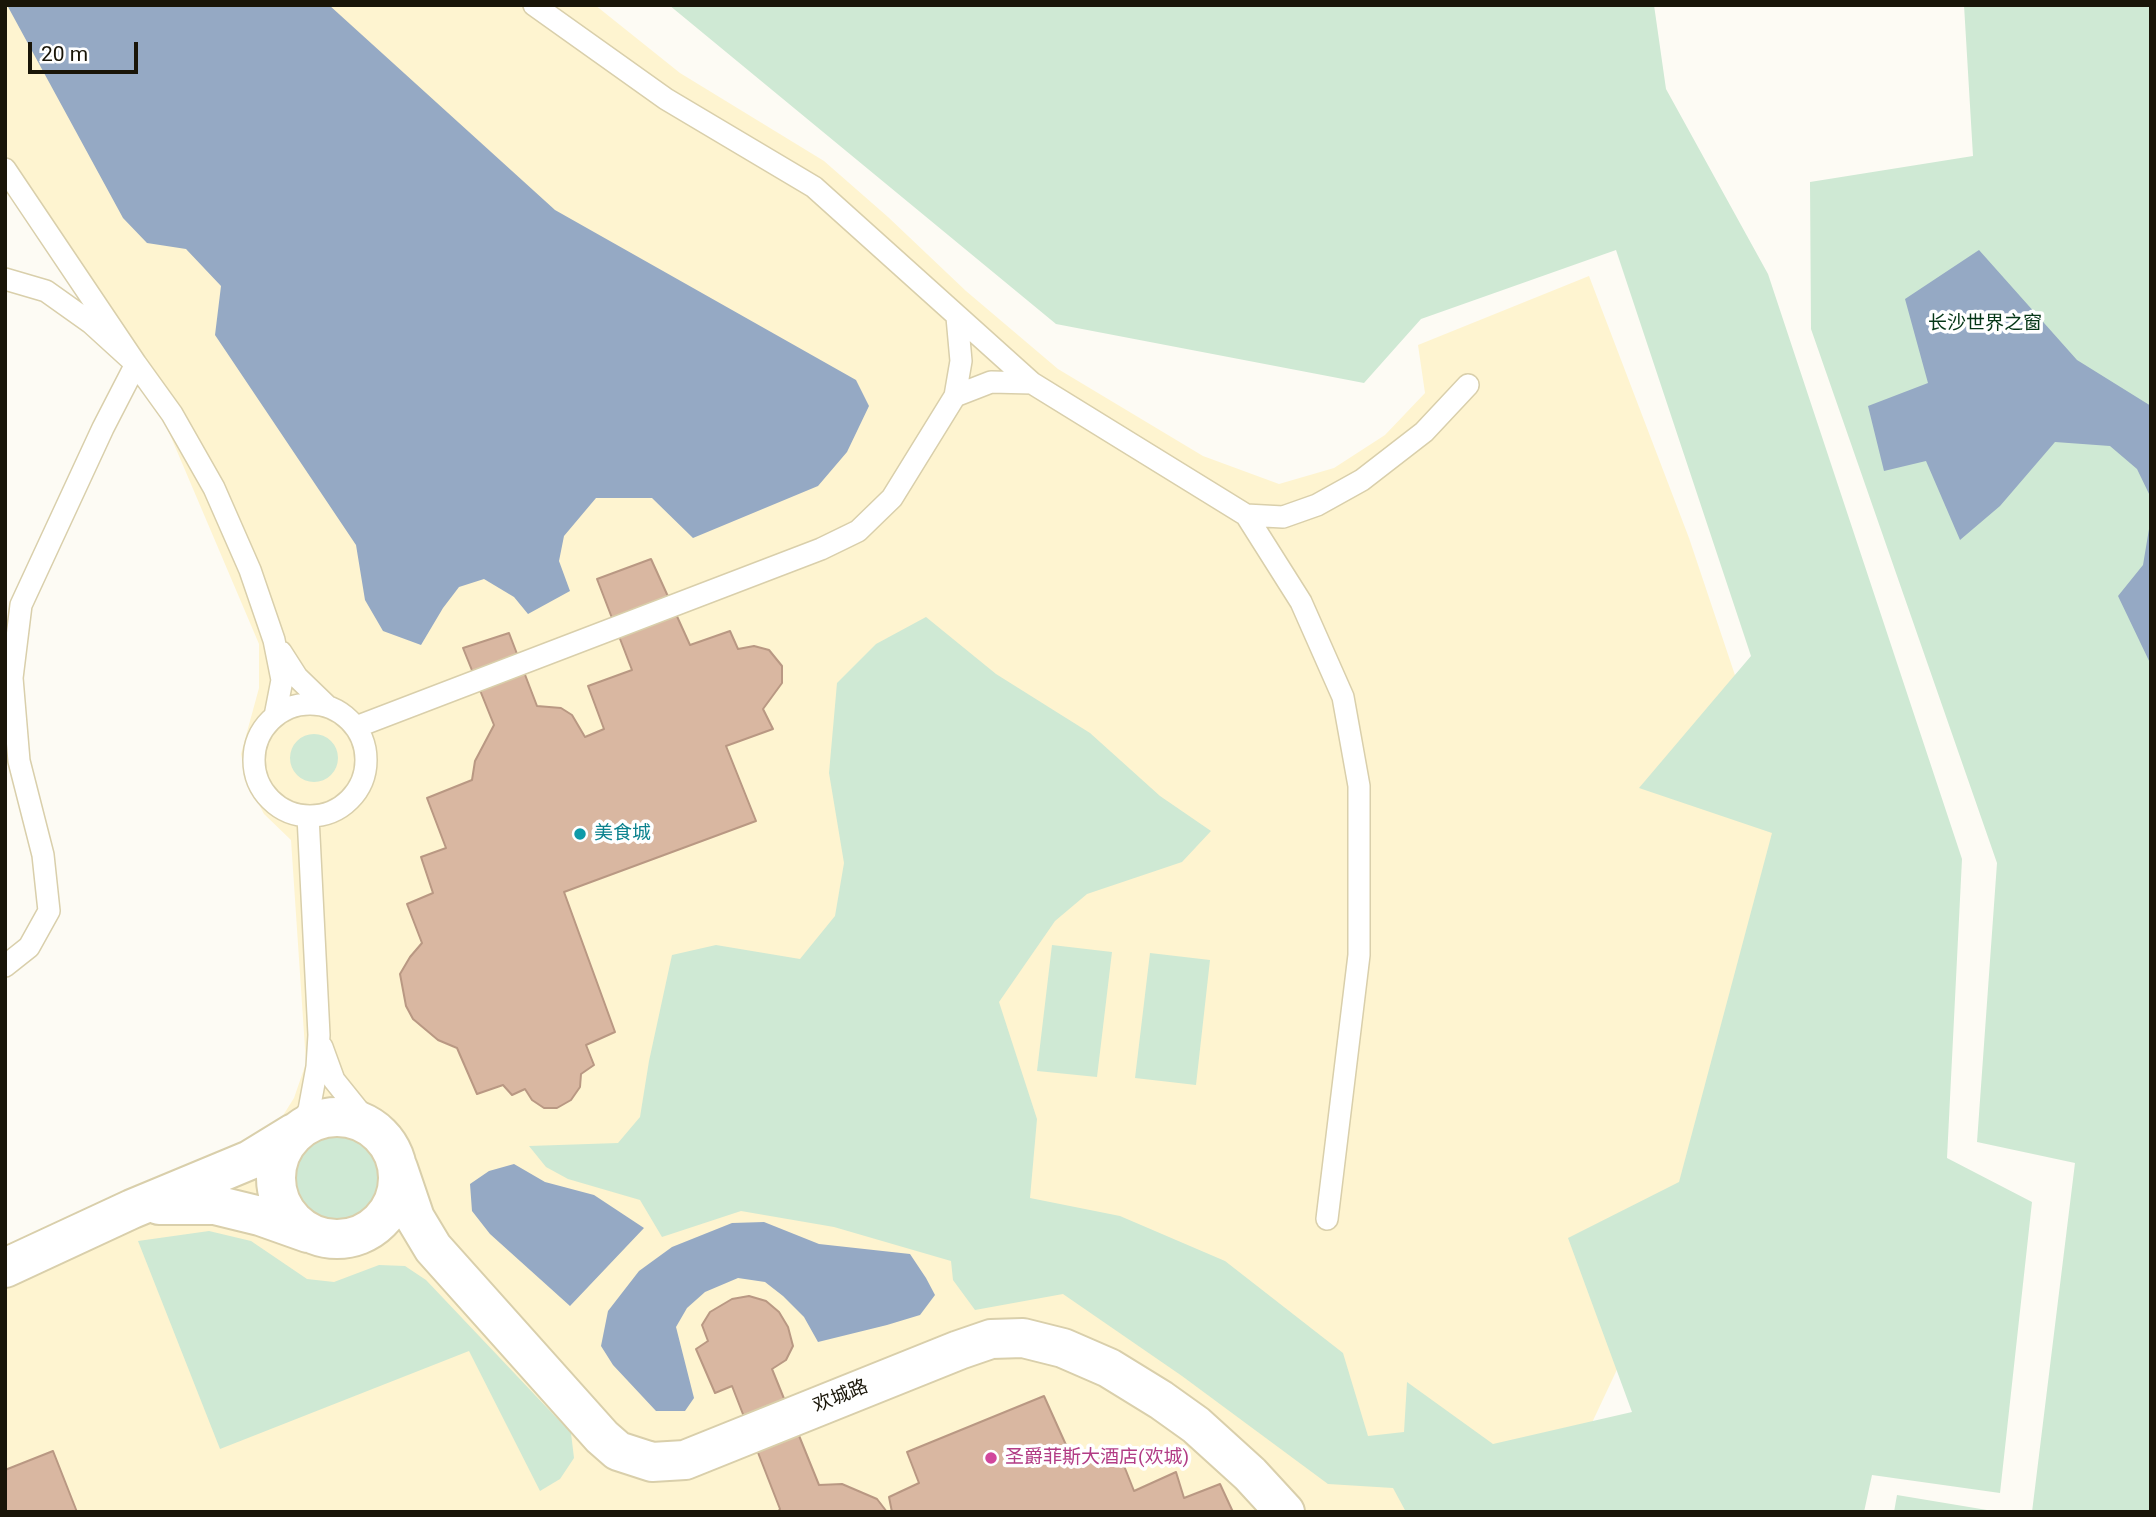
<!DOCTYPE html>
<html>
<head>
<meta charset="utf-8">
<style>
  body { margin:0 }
  #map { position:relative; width:2156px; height:1517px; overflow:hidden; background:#fdfbf4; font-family:Roboto,sans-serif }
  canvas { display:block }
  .frame { position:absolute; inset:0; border:7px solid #191508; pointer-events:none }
  .scale { position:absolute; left:28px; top:42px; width:110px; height:32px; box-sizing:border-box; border:4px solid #191508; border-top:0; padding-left:9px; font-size:21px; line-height:24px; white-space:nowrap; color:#191508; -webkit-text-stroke:5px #fff; paint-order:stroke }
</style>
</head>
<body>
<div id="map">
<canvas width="2156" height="1517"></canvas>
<div class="frame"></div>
<div class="scale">20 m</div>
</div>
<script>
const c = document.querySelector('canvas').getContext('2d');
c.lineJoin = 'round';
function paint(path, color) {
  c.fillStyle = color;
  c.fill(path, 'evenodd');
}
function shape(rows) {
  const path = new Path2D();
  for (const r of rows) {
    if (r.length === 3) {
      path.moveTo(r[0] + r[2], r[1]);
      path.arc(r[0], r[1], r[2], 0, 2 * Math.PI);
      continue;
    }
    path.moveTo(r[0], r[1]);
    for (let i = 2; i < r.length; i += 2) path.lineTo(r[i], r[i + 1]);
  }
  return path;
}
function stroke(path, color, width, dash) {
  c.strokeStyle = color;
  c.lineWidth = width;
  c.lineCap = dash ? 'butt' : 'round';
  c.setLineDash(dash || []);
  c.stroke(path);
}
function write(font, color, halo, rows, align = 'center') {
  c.font = font + ' Roboto,"Noto Sans SC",sans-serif';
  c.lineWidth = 7;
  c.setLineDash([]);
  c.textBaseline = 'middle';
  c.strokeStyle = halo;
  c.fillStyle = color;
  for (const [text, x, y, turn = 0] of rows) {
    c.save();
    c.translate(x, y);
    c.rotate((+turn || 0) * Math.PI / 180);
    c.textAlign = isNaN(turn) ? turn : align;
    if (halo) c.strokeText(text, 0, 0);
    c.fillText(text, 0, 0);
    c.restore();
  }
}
paint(shape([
  [5,5,595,5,680,73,824,161,888,217,966,291,1058,369,1203,456,1279,484,1334,468,1385,435,1425,393,1418,345,1589,276,1689,538,1748,714,1777,854,1669,1259,1550,1512,5,1512,5,1251,254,1143,277,1125,294,1098,306,1063,291,840,264,814,246,780,241,754,259,688,259,644,165,423,19,170,5,154]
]), '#fef4d0');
paint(shape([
  [669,5,1654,5,1666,89,1768,274,1962,859,1947,1158,2032,1202,2000,1493,1872,1475,1864,1512,1406,1512,1393,1488,1328,1484,1182,1376,1063,1294,975,1310,953,1280,951,1261,834,1227,741,1211,662,1237,640,1200,568,1179,546,1167,529,1146,618,1143,640,1117,649,1061,672,955,716,945,800,959,835,916,844,863,829,773,837,683,876,644,926,617,996,674,1090,733,1160,796,1211,831,1182,862,1087,894,1055,921,999,1002,1037,1119,1030,1198,1120,1216,1225,1261,1343,1353,1368,1436,1404,1432,1407,1382,1493,1444,1632,1412,1568,1238,1679,1182,1772,833,1639,788,1751,656,1616,250,1421,319,1364,383,1056,324],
  [1964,5,2151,5,2151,1512,2032,1512,2075,1163,1977,1142,1997,863,1811,329,1810,182,1973,156],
  [314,758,24],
  [1052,945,1112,952,1097,1077,1037,1071],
  [1150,953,1210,960,1196,1085,1135,1078],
  [337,1179,42],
  [209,1231,251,1241,307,1279,334,1282,379,1265,405,1266,426,1280,571,1433,574,1458,560,1479,540,1491,469,1351,220,1449,138,1241],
  [1897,1495,1999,1512,1894,1512]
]), '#cfe9d4');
paint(shape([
  [7,5,329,5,555,210,856,380,869,406,847,452,818,486,693,538,652,498,596,498,564,536,559,561,570,591,528,614,514,597,484,579,459,587,443,608,421,645,383,631,365,600,356,545,215,335,221,286,186,249,147,243,123,218],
  [1979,250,2077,360,2151,406,2151,498,2137,469,2110,446,2055,442,2000,506,1960,540,1926,461,1884,471,1868,406,1928,383,1905,299],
  [2151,517,2151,665,2118,596,2143,565],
  [514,1164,545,1182,594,1195,644,1228,570,1306,490,1234,472,1211,470,1184,489,1171],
  [764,1222,819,1244,910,1254,926,1278,935,1295,920,1315,887,1325,818,1342,804,1317,783,1296,765,1282,738,1278,705,1292,687,1308,676,1327,694,1398,685,1411,656,1411,613,1365,601,1346,608,1311,639,1271,672,1247,732,1223]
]), '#95a9c4');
const building = shape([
  [651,559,690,645,730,631,738,649,754,646,769,650,782,666,782,683,763,709,773,729,726,746,756,821,564,892,615,1032,586,1045,594,1065,581,1074,580,1087,571,1100,557,1108,544,1108,532,1100,525,1089,512,1095,503,1085,477,1094,457,1048,438,1040,413,1019,406,1006,400,974,410,957,422,943,407,904,433,893,421,857,446,848,427,798,472,780,475,761,494,725,463,648,509,633,537,706,561,708,572,715,585,737,604,729,588,686,632,670,597,579,651,559],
  [749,1296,766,1301,779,1312,788,1327,793,1346,786,1360,772,1369,819,1485,842,1484,877,1499,887,1512,778,1512,780,1509,732,1386,715,1393,696,1349,708,1341,702,1325,710,1312,732,1299,749,1296],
  [1044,1396,1075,1465,1117,1448,1134,1491,1176,1472,1184,1498,1220,1484,1233,1512,892,1512,889,1497,919,1483,907,1452,1044,1396],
  [53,1451,77,1512,5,1512,5,1470,53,1451]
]);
paint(building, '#d9b7a1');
stroke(building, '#b99883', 2);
const lane = shape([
  [534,5,666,99,814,187,1032,383],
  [5,169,136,364,172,414,214,488,250,570,274,640,282,680,275,716],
  [5,279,46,291,91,323,136,364,103,428,21,605,12,678,19,761,43,855,49,911,29,947,5,966],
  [955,396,961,361,957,317],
  [1246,515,1283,517,1317,505,1362,480,1424,432,1468,385],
  [281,652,297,677,327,706],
  [310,760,56],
  [356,727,821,549,858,531,892,498,955,396,991,382,1032,383,1246,515,1301,602,1343,697,1359,786,1359,955,1327,1219],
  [322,1047,334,1080,371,1126],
  [296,1132,309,1110,317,1067,319,1035,308,816]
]);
const street = shape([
  [337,1178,61],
  [398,1168,415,1218,433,1248,602,1437,618,1451,652,1462,685,1460,959,1350,991,1339,1023,1338,1063,1348,1109,1368,1161,1400,1196,1425,1250,1474,1285,1512],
  [159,1205,215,1205,260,1216,308,1233],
  [5,1268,132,1209,250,1160,294,1133]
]);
stroke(lane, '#d9cfab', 24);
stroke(street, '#d9cfab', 42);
stroke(lane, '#fff', 21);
stroke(street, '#fff', 38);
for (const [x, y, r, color] of [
  [580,834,7,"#0f9aa8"],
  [991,1458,7,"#d1479c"]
]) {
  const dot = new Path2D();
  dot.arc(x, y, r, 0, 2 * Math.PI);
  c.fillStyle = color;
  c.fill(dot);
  stroke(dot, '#fff', 2.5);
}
write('19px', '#043616', '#fff', [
  ["长沙世界之窗",1985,324]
]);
write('19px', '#0d838f', '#fff', [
  ["美食城",594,834]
], 'left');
write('19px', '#191508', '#fff', [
  ["欢城路",841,1397,-22]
]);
write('19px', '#b23c85', '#fff', [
  ["圣爵菲斯大酒店(欢城)",1005,1458]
], 'left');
</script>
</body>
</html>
